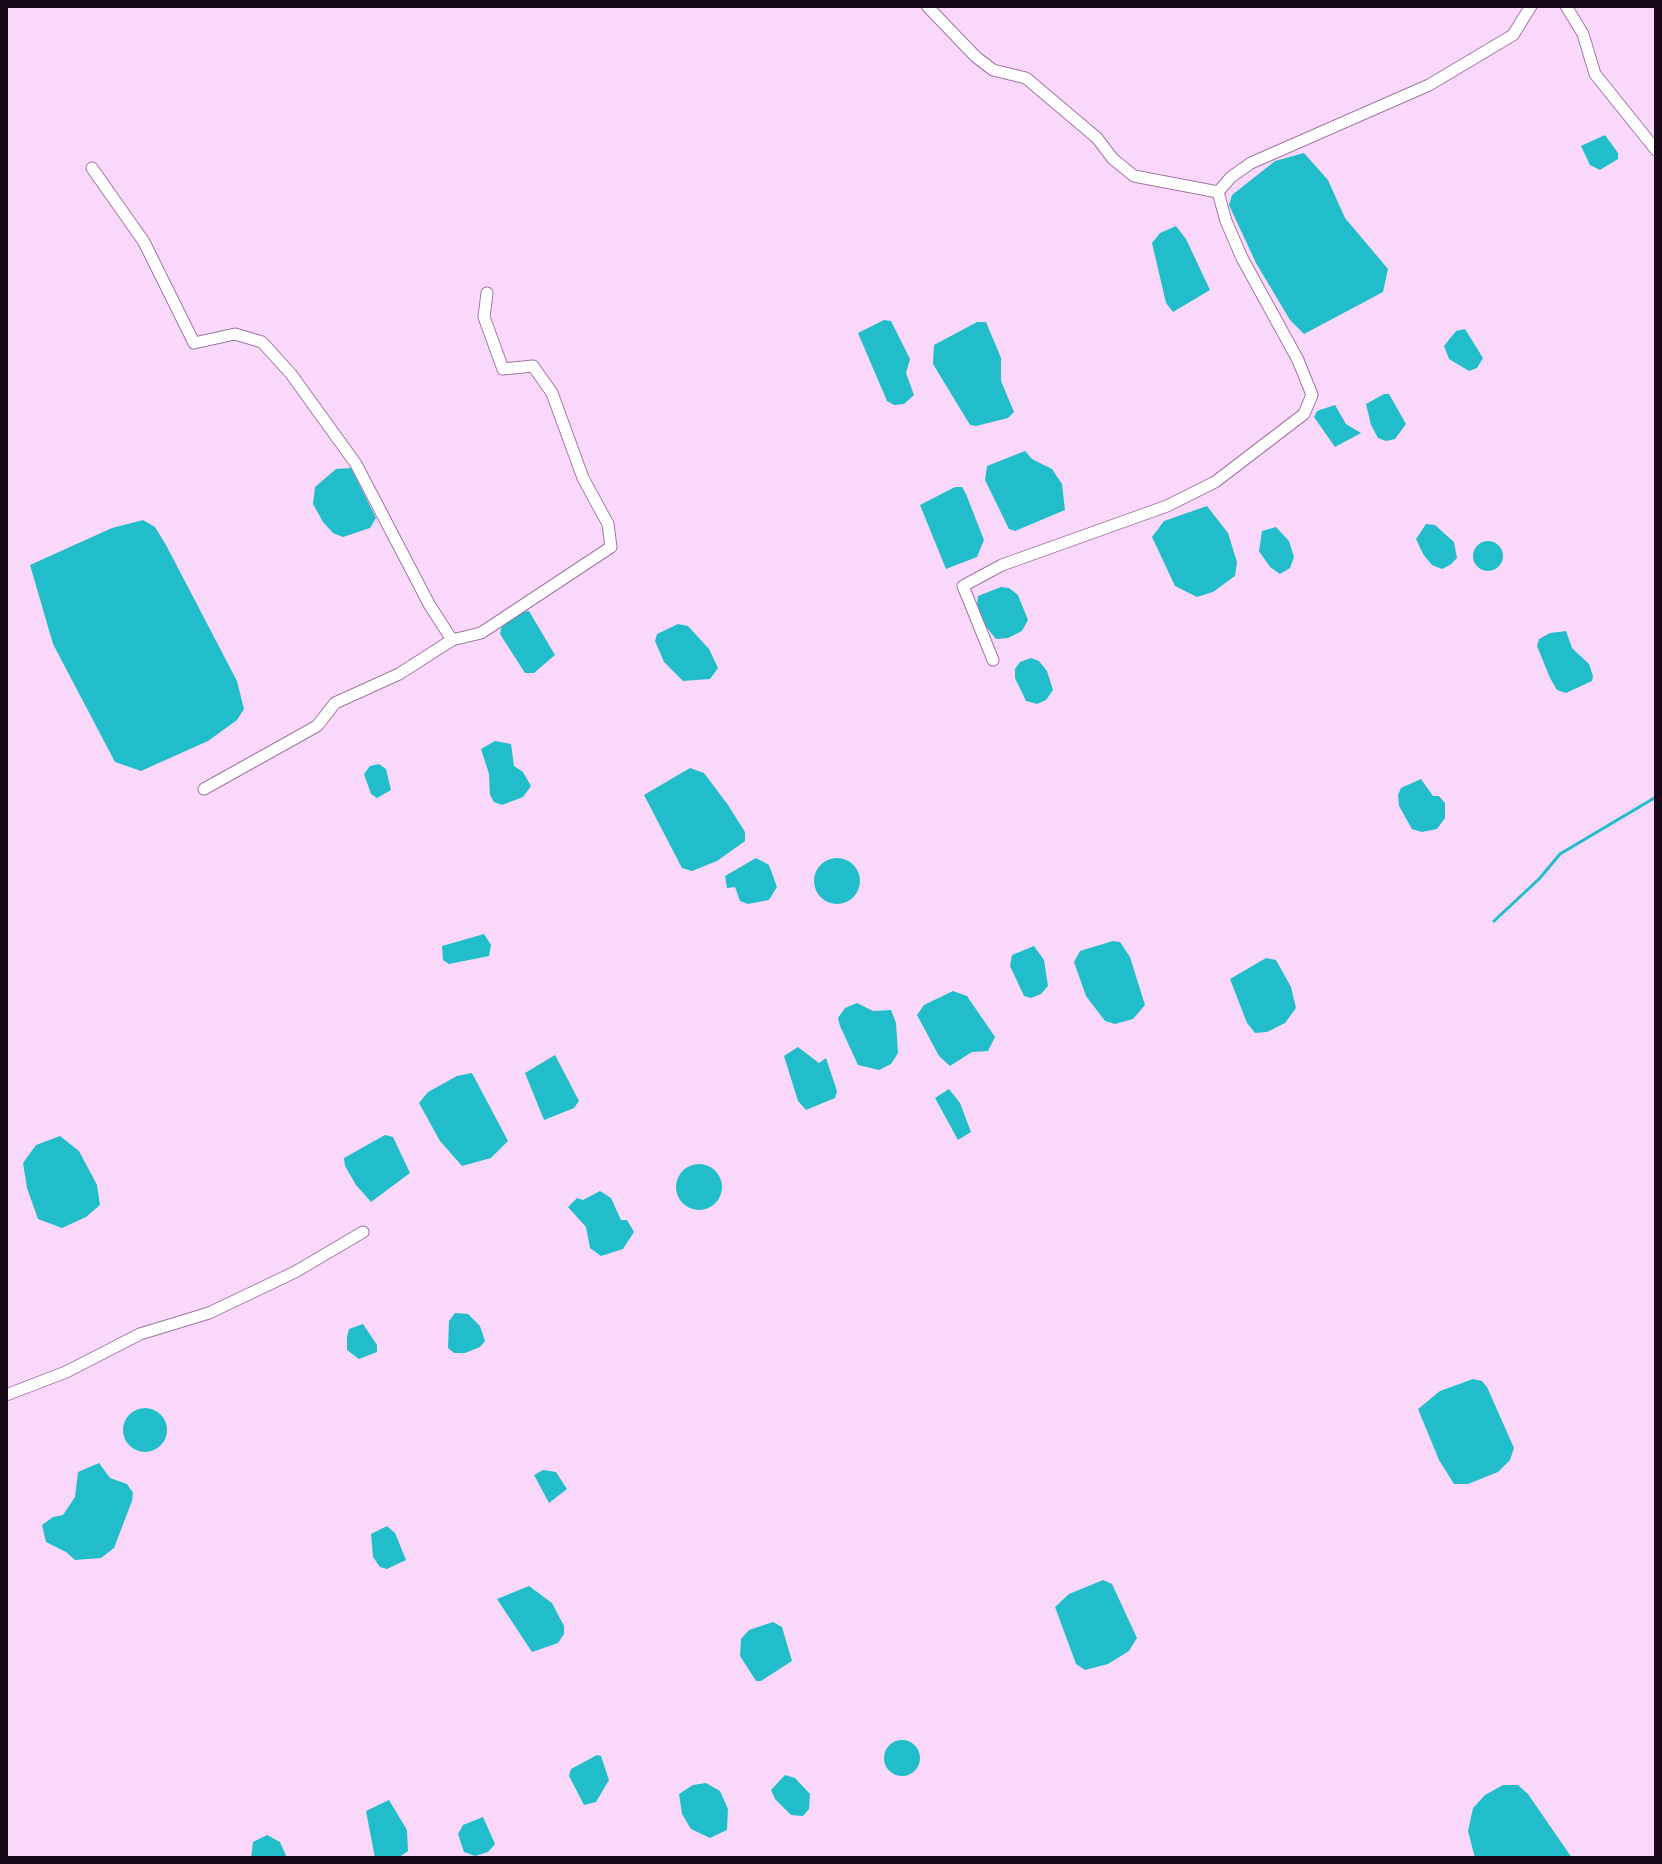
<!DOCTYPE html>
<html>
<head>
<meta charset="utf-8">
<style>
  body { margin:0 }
  #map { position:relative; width:1662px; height:1864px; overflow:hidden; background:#fad8fc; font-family:Overpass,sans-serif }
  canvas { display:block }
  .frame { position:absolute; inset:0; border:8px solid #170918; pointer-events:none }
</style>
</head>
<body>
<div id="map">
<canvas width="1662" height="1864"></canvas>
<div class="frame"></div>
</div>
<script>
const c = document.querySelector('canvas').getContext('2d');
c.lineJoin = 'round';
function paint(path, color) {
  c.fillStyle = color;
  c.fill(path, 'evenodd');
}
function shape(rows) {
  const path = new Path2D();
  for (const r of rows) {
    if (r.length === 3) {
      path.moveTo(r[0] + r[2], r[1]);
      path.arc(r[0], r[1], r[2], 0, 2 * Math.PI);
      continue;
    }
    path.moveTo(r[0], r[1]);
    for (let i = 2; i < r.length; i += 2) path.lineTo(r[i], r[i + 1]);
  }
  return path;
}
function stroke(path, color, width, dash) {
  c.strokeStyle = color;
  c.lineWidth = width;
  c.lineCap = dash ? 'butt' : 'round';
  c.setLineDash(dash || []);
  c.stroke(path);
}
paint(shape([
  [1605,135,1618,153,1618,159,1600,170,1590,165,1581,146],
  [1304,153,1328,180,1345,218,1388,269,1383,292,1304,334,1290,320,1256,263,1229,205,1232,195,1275,161],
  [1176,226,1186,239,1210,290,1173,312,1166,303,1152,243,1160,233],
  [884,320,891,321,910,359,906,373,914,395,904,404,894,405,887,401,858,333],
  [977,322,986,322,1001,358,1001,381,1014,412,1008,418,976,426,970,425,933,364,934,345],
  [1465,329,1483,358,1477,368,1469,371,1449,359,1444,346,1456,331],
  [1384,394,1389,394,1406,424,1395,439,1386,441,1378,438,1371,425,1366,404],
  [1335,405,1346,424,1361,433,1335,447,1314,417,1317,411],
  [1025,451,1032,459,1052,469,1062,484,1065,510,1015,531,1009,529,985,480,987,466],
  [351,468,376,518,370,528,343,537,333,533,323,522,313,504,315,487,336,469],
  [955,487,962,487,966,494,984,540,977,557,946,569,920,505],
  [1207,506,1228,533,1237,562,1235,576,1213,592,1197,597,1175,586,1152,537,1164,521],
  [143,520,155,527,166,545,237,681,244,709,237,720,208,741,141,771,115,762,53,644,30,565,112,528],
  [1426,524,1435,525,1454,542,1457,558,1450,565,1442,569,1432,565,1423,554,1416,539],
  [1276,527,1289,541,1294,557,1290,568,1280,574,1270,567,1259,551,1262,531],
  [1488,556,15],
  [1001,587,1009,588,1018,595,1028,620,1022,631,1008,638,996,639,983,623,977,606,978,596],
  [529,611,555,655,534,673,525,673,500,634,502,624,516,613],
  [678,624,688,626,709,649,718,668,710,679,683,681,664,662,655,641,657,634],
  [1566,631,1572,648,1589,664,1593,676,1592,681,1566,693,1557,690,1550,678,1537,646,1539,639,1550,633],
  [1031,658,1039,661,1047,671,1053,690,1046,700,1037,704,1026,701,1015,678,1015,669,1020,662],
  [495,741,511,744,514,766,523,772,531,786,523,797,502,805,494,802,490,795,489,774,481,749],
  [379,764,386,769,391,790,377,798,371,794,364,774,370,766],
  [690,768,704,773,728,805,745,832,745,841,717,861,692,871,682,868,644,795],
  [1421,779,1433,796,1439,796,1445,803,1445,818,1437,829,1422,832,1412,829,1399,806,1398,795,1401,788],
  [756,858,769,865,777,887,769,900,748,904,740,901,735,887,727,888,725,876],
  [837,881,23],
  [484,934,491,945,489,956,449,964,443,960,442,946],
  [1113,941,1120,942,1130,957,1145,1005,1133,1019,1115,1024,1105,1021,1086,996,1074,962,1080,951],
  [1034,946,1044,960,1048,986,1041,994,1031,998,1024,996,1010,966,1012,955],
  [1266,958,1276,960,1291,987,1296,1008,1285,1023,1267,1032,1255,1033,1247,1023,1230,979],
  [953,991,967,996,995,1037,988,1051,972,1052,950,1066,939,1056,917,1015,924,1005],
  [857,1003,873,1011,891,1010,896,1023,898,1053,891,1064,879,1070,858,1065,840,1026,838,1018,845,1008],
  [798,1047,819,1063,826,1058,837,1091,835,1098,806,1110,798,1101,784,1056],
  [555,1055,579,1101,574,1108,544,1120,525,1073],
  [472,1073,508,1141,491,1158,462,1166,440,1141,419,1103,428,1092,457,1076],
  [949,1089,960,1103,971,1132,958,1140,935,1098],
  [385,1135,393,1137,410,1173,371,1202,356,1185,345,1166,344,1158],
  [60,1136,79,1151,97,1185,100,1205,86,1217,62,1228,38,1219,27,1188,23,1163,36,1145],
  [699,1187,23],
  [600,1191,611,1198,621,1220,627,1220,634,1232,623,1249,601,1256,590,1248,586,1227,568,1207,577,1198,583,1200],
  [455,1313,468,1314,480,1326,485,1341,480,1347,465,1353,454,1353,448,1348,449,1321],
  [363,1324,377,1345,377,1352,359,1359,347,1350,347,1337,349,1329],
  [1473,1379,1482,1381,1487,1387,1514,1448,1510,1460,1498,1472,1468,1484,1454,1484,1439,1460,1418,1409,1440,1391],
  [145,1430,22],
  [99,1463,110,1478,127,1484,133,1493,132,1501,114,1548,101,1558,75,1560,66,1552,46,1542,42,1525,53,1517,63,1515,75,1497,78,1472],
  [543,1470,556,1472,567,1489,549,1503,534,1475],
  [387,1526,395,1533,406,1560,387,1569,380,1567,373,1557,371,1534],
  [1103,1580,1112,1584,1137,1638,1129,1651,1108,1664,1085,1670,1076,1664,1055,1607,1069,1594],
  [529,1586,552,1603,564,1626,564,1634,558,1643,532,1652,497,1599],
  [773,1622,782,1627,792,1661,761,1681,756,1681,740,1656,741,1639,749,1630],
  [902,1758,18],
  [597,1755,601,1756,609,1780,596,1802,584,1805,569,1776,571,1769],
  [785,1775,795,1778,810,1794,809,1809,803,1816,791,1815,775,1799,771,1790],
  [706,1783,720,1791,728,1809,727,1830,710,1838,691,1829,682,1814,679,1794,693,1785],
  [1503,1785,1518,1785,1528,1794,1572,1858,1475,1858,1468,1831,1473,1808,1485,1795],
  [389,1800,407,1830,408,1851,398,1858,375,1858,366,1811],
  [483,1817,495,1844,488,1852,475,1856,464,1852,458,1834,463,1825],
  [267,1835,280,1842,287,1858,251,1858,253,1842]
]), '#21bdcb');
stroke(shape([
  [1494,921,1539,879,1560,854,1656,797]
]), '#21bdcb', 3);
const street = shape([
  [927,6,976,57,993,70,1026,78,1097,138,1113,159,1134,176,1218,192,1231,177,1251,163,1429,85,1513,35,1531,6],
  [1566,6,1583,34,1595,74,1656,150],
  [92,168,144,242,194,343,235,334,262,342,291,374,356,464,429,604,452,640],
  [993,660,963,586,1002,565,1167,506,1215,482,1304,414,1312,395,1298,360,1242,258,1226,221,1218,192],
  [204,789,317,726,335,703,399,674,452,640,481,633,611,547,608,524,583,478,552,393,533,366,503,369,484,317,487,293],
  [6,1395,66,1372,140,1334,209,1313,295,1272,363,1232]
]);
stroke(street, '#9e77a0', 13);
stroke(street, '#fff', 11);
</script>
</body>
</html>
